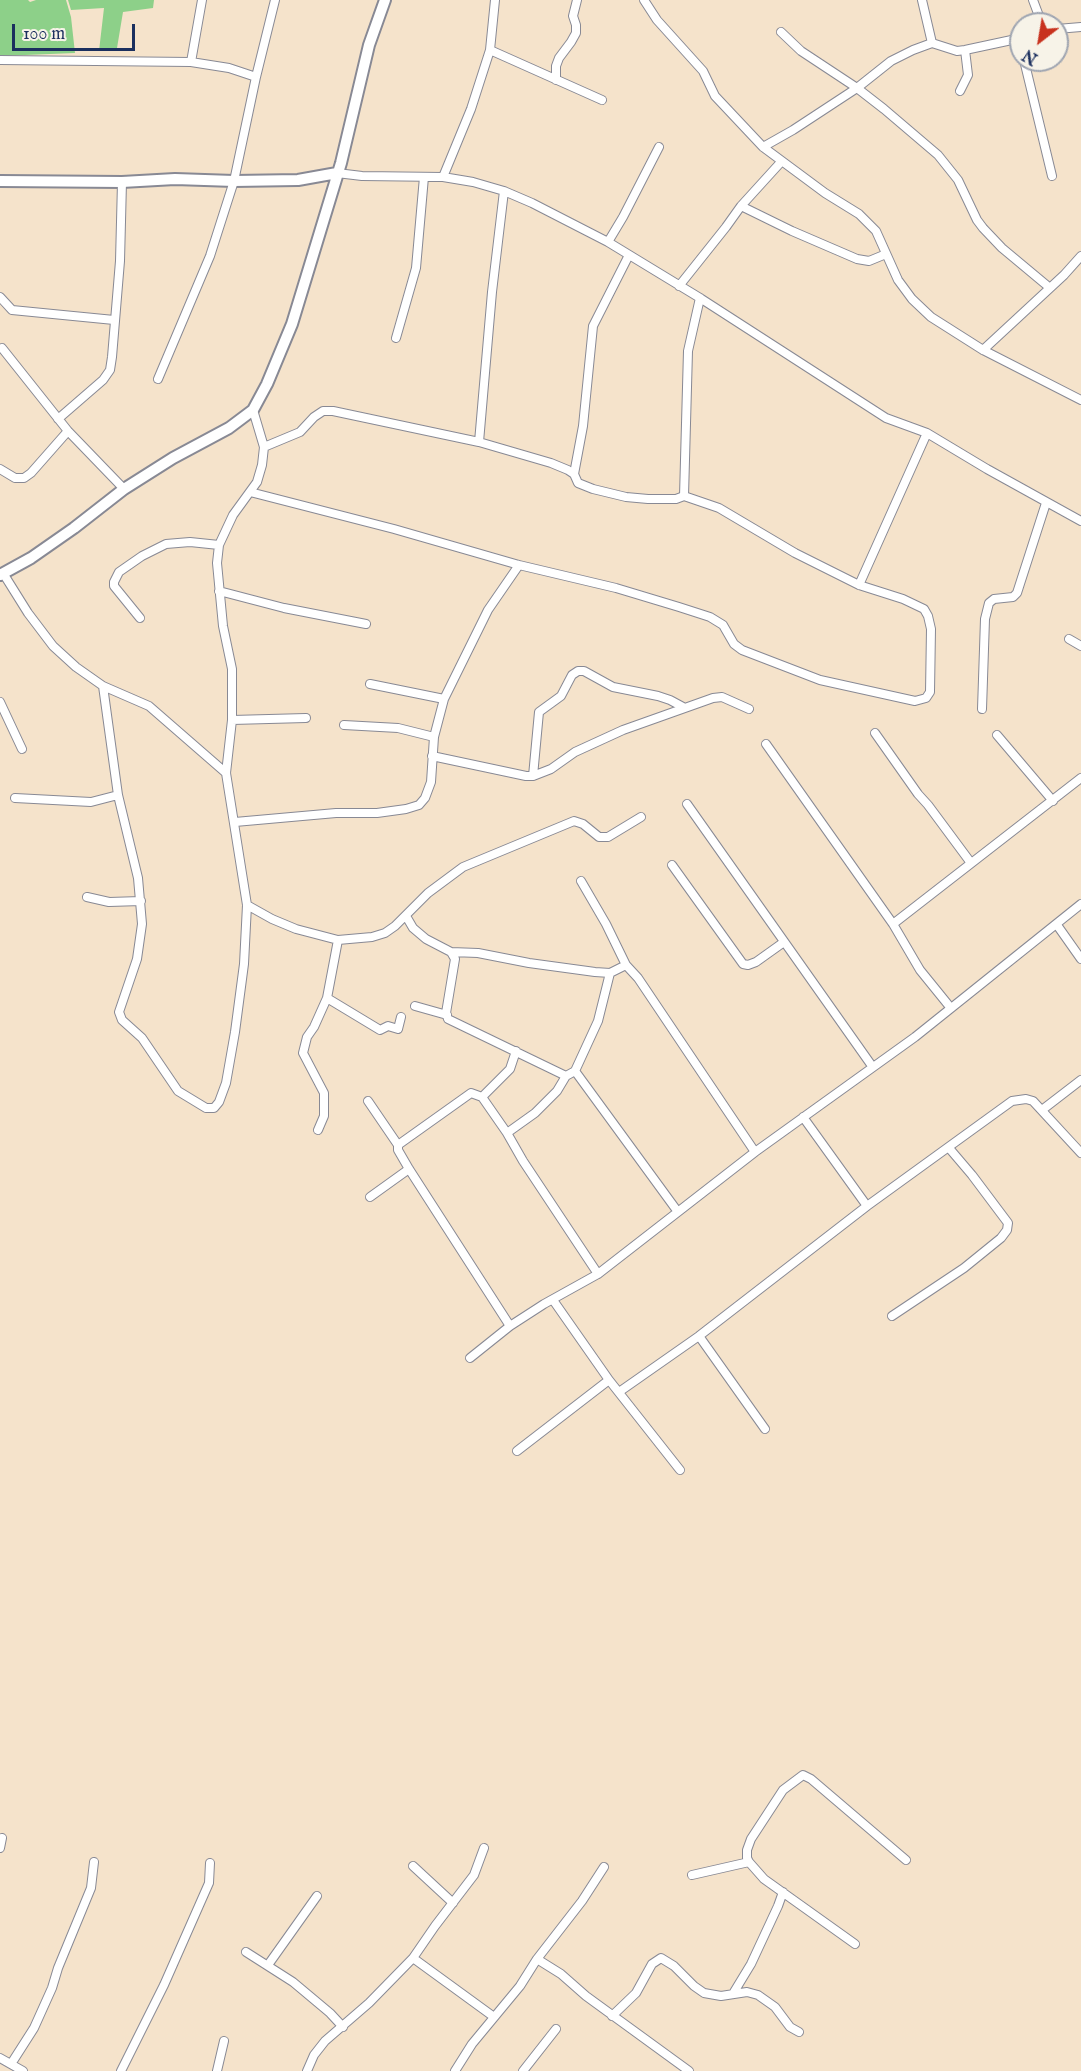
<!DOCTYPE html>
<html>
<head>
<meta charset="utf-8">
<style>
  body { margin:0 }
  #map { position:relative; width:1081px; height:2071px; overflow:hidden; background:#f5e3cb; font-family:"IM FELL English",serif }
  canvas { display:block }
  .north { position:absolute; left:1009px; top:12px; width:60px; height:60px; box-sizing:border-box; background:#f7f3e8; border:2px solid #9fa5b1; border-radius:50%; rotate:211deg; font-size:16px; font-weight:700; line-height:24px; text-align:center; color:#1b2f5e }
  .north::after { content:''; display:block; margin:auto; width:21px; height:27px; background:#c8321e; clip-path:polygon(50% 0,100% 100%,50% 72%,0 100%) }
  .scale { position:absolute; left:12px; top:24px; width:123px; height:27px; box-sizing:border-box; border:3px solid #1b2f5e; border-top:0; padding-left:8px; font-size:18px; line-height:21px; white-space:nowrap; color:#1b2f5e; -webkit-text-stroke:4px #f7f3e8; paint-order:stroke }
</style>
</head>
<body>
<div id="map">
<canvas width="1081" height="2071"></canvas>
<div class="north">N</div>
<div class="scale">100 m</div>
</div>
<script>
const c = document.querySelector('canvas').getContext('2d');
c.lineJoin = 'round';
function paint(path, color) {
  c.fillStyle = color;
  c.fill(path, 'evenodd');
}
function shape(rows) {
  const path = new Path2D();
  for (const r of rows) {
    path.moveTo(r[0], r[1]);
    for (let i = 2; i < r.length; i += 2) path.lineTo(r[i], r[i + 1]);
  }
  return path;
}
function stroke(path, color, width, dash) {
  c.strokeStyle = color;
  c.lineWidth = width;
  c.lineCap = dash ? 'butt' : 'round';
  c.setLineDash(dash || []);
  c.stroke(path);
}
paint(shape([
  [0,0,28,0,30,2,36,0,66,0,71,17,75,53,0,56],
  [68,0,154,0,153,8,123,12,117,48,99,51,104,8,71,10]
]), '#8dd089');
const street = shape([
  [644,0,657,20,703,71,715,96,763,147,825,193,859,214,876,231,898,280,912,299,931,317,983,350,1081,400],
  [922,0,932,43],
  [1033,0,1042,24],
  [1057,29,1081,27],
  [781,32,801,51,857,88,884,109,938,155,958,180,977,220,983,228,1002,248,1050,288],
  [490,50,602,100],
  [0,60,191,62,229,68,256,77],
  [1024,60,1052,176],
  [191,62,202,0],
  [556,80,556,66,559,58,571,42,576,33,576,25,573,16,577,0],
  [960,91,968,75,965,50],
  [763,147,793,130,857,88,891,61,913,50,932,43,957,51,965,50,1021,38],
  [337,173,362,176,443,177,473,182,504,191,532,203,608,242,700,298,886,418,927,433,987,469,1081,521],
  [443,177,471,109,490,50,495,0],
  [741,206,792,231,857,259,869,261,886,254],
  [608,242,623,217,659,147],
  [679,286,726,227,741,206,781,162],
  [0,297,12,310,114,320],
  [396,338,416,268,424,177],
  [2,348,68,431,124,489],
  [983,350,1064,275,1081,256],
  [158,379,210,256,234,181,256,77,275,0],
  [58,419,103,380,110,370,112,357,120,261,122,182],
  [479,442,492,292,504,191],
  [0,469,15,478,24,478,31,473,68,431],
  [574,474,583,426,593,326,629,255],
  [250,492,394,529,519,565,616,588,679,607,710,617,723,625,734,644,742,650,820,680,915,701,926,698,930,692,931,629,928,616,924,609,903,599,859,585,795,553,719,508,684,496,676,499,648,499,626,497,593,489,578,483,574,474,568,470,551,463,479,442,333,411,323,411,314,417,300,432,264,447],
  [684,496,688,351,700,298],
  [3,573,28,613,53,646,76,667,103,686,149,706,226,773],
  [859,585,927,433],
  [219,591,284,608,366,624],
  [140,618,114,586,114,582,119,572,142,556,166,544,190,542,219,545],
  [1069,639,1081,646],
  [370,684,444,699],
  [103,686,118,795,138,878,142,924,137,959,119,1012,122,1020,142,1038,178,1091,206,1108,214,1108,219,1102,226,1083,235,1032,244,964,247,905,226,773,232,720,232,669,223,626,217,563,219,545,233,515,257,482,262,465,264,447,253,410],
  [0,702,22,749],
  [982,709,985,619,989,603,994,599,1013,597,1017,593,1046,503],
  [232,720,306,718],
  [344,725,398,728,434,737],
  [875,733,918,794,928,805,971,863],
  [997,735,1053,801],
  [766,744,893,924,920,970,950,1007],
  [432,756,526,776,533,776,551,769,575,752,623,730,713,698,722,697,749,709],
  [533,776,539,712,561,696,572,675,578,671,584,671,613,687,658,696,670,700,683,707],
  [15,798,91,802,118,795],
  [687,804,872,1066],
  [235,822,336,813,377,813,406,809,419,805,425,798,431,782,434,737,444,699,488,610,519,565],
  [672,865,743,964,748,965,756,962,784,942],
  [581,881,606,924,626,965],
  [87,897,109,902,141,901],
  [247,905,272,919,296,929,338,940,372,937,385,933,395,926,428,893,463,867,574,821,583,824,599,837,608,837,641,817],
  [406,916,413,928,426,939,451,952,455,959,446,1013,448,1019,566,1076],
  [893,924,1081,778],
  [1057,925,1081,959],
  [451,952,478,953,529,963,595,972,610,973,626,965,638,978,755,1152],
  [610,973,598,1021,575,1071,566,1076,557,1091,535,1113,507,1133,482,1097,471,1093,398,1145,398,1150,409,1169,510,1326,544,1304,598,1274,755,1152,915,1037,1081,904],
  [327,998,380,1030,388,1026,398,1029,401,1017],
  [415,1006,447,1015],
  [575,1071,678,1212],
  [482,1097,510,1069,516,1051],
  [368,1101,398,1145],
  [1042,1110,1081,1080],
  [803,1117,867,1206],
  [318,1130,324,1116,324,1093,303,1053,307,1037,314,1027,327,998,338,940],
  [507,1133,523,1161,598,1274],
  [370,1197,409,1169],
  [553,1300,609,1380,680,1470],
  [892,1316,964,1268,1001,1238,1007,1230,1008,1223,972,1175,949,1148],
  [699,1336,765,1429],
  [470,1358,510,1326],
  [619,1392,699,1336,867,1206,1012,1101,1026,1099,1033,1101,1081,1153],
  [517,1451,609,1380],
  [0,1848,2,1838],
  [413,1866,453,1903],
  [692,1875,749,1862],
  [855,1944,764,1879,749,1862,747,1858,747,1850,751,1839,783,1790,803,1775,811,1779,906,1860],
  [246,1952,293,1982,330,2013,343,2027],
  [413,1958,494,2017],
  [537,1959,561,1974,586,1996,689,2071],
  [268,1965,317,1896],
  [734,1992,751,1964,778,1906,783,1892],
  [612,2016,636,1993,652,1964,661,1958,674,1966,694,1986,704,1993,721,1996,747,1992,758,1995,775,2007,790,2027,799,2032],
  [0,2058,23,2071],
  [11,2064,34,2028,52,1988,58,1968,91,1888,94,1862],
  [121,2071,164,1985,209,1883,210,1863],
  [217,2071,224,2041],
  [307,2071,314,2055,325,2041,369,2003,413,1958,435,1926,474,1875,484,1848],
  [455,2071,472,2044,520,1986,537,1959,582,1901,604,1867],
  [523,2071,556,2029]
]);
const secondary = shape([
  [0,181,122,182,175,179,234,181,298,180,337,173],
  [0,575,31,558,74,528,124,489,173,458,229,428,253,410,267,384,292,324,341,163,369,45,385,0]
]);
stroke(street, '#888994', 10);
stroke(secondary, '#888994', 14);
stroke(street, '#fff', 8);
stroke(secondary, '#fff', 10);
</script>
</body>
</html>
